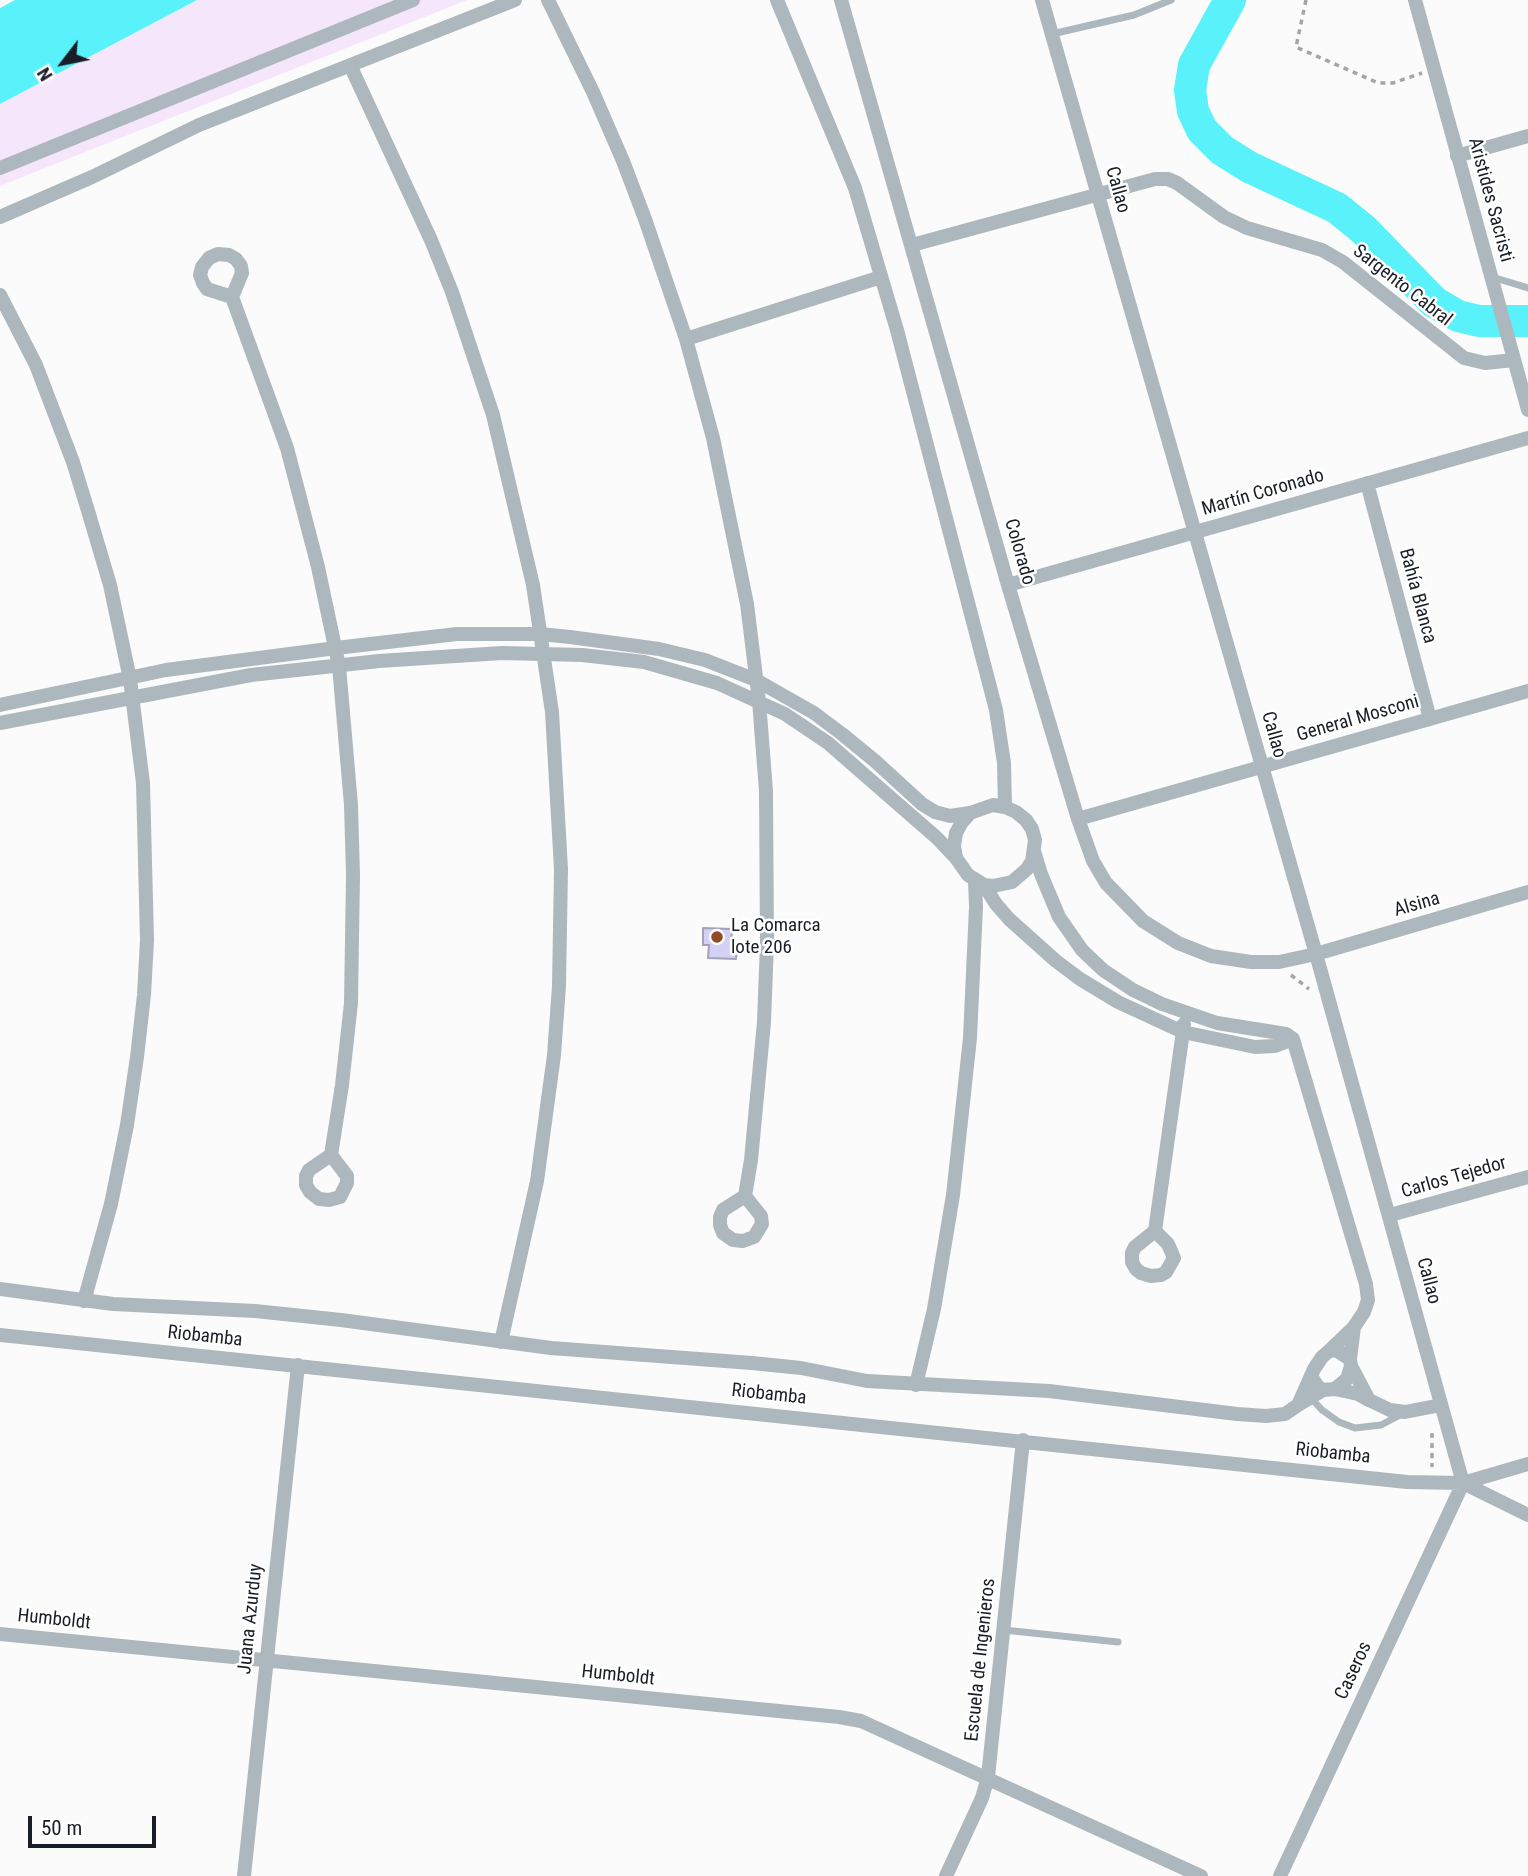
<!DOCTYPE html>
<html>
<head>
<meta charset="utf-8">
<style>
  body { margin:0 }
  #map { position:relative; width:1528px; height:1876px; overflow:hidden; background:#fbfbfb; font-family:"Roboto Condensed",sans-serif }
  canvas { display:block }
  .north { position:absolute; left:28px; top:28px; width:70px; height:70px; -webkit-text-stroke:5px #fff; paint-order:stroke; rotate:238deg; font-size:19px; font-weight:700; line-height:28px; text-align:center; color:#191e26 }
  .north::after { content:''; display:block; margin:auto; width:24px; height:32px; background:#191e26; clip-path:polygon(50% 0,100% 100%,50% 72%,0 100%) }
  .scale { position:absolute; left:28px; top:1816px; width:128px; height:32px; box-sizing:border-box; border:4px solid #191e26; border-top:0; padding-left:9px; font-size:21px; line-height:24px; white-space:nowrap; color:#191e26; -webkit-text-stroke:5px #fff; paint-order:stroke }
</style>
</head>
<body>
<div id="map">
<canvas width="1528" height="1876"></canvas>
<div class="north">N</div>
<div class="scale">50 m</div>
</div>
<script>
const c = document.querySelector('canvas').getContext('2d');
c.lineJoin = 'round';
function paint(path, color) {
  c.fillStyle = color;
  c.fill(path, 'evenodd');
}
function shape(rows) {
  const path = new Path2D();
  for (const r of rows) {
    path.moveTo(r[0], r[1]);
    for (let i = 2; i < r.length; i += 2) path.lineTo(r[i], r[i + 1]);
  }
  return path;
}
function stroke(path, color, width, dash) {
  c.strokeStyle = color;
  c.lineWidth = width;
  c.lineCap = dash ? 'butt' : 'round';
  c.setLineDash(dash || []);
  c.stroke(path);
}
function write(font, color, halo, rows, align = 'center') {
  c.font = font + ' "Roboto Condensed",sans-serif';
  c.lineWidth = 5;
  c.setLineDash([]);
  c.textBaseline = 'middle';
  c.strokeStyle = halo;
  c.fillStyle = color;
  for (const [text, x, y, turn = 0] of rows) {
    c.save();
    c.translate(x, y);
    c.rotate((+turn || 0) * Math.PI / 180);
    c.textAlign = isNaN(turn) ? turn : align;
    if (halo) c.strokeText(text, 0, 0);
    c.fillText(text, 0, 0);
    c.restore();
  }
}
paint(shape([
  [197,0,467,0,0,186,0,104]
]), '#f6e6fb');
paint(shape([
  [15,0,197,0,0,104,0,8]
]), '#59f2fa');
stroke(shape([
  [1230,0,1194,65,1190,90,1193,111,1202,130,1222,150,1249,167,1337,208,1364,230,1434,302,1458,316,1479,321,1528,321]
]), '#59f2fa', 32);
const building = shape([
  [703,928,732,929,731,945,737,945,736,959,708,958,709,945,703,945,703,928]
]);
paint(building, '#d3d1f6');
stroke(building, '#a2a1b8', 2);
stroke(shape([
  [1306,0,1296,47,1378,83,1393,83,1422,73],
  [1291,975,1309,989],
  [1432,1433,1432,1467]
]), '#a3a5a8', 3.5, [5, 5]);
stroke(shape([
  [1052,34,1134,15,1171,0],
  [1492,277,1528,288],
  [1311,1398,1322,1410,1339,1422,1355,1428,1381,1425,1402,1414],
  [1004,1630,1118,1642]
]), '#acb8be', 7);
stroke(shape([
  [548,0,593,92,623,161,645,219,686,339,713,438,747,604,759,701,766,791,767,943,764,1022,751,1160,745,1196,723,1210,720,1217,720,1225,723,1233,733,1240,743,1241,754,1237,762,1224,761,1216,745,1196],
  [777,0,855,188,897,330,996,710,1004,763,1005,807],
  [841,0,1008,585,1078,819,1093,861,1106,883,1143,921,1178,943,1211,956,1251,962,1279,962,1316,954,1528,892],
  [1042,0,1316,954,1463,1483],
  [1415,0,1528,410],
  [350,65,431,240,452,292,493,415,533,585,552,712,561,869,559,986,554,1055,537,1181,501,1342],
  [1457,156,1528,136],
  [0,168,413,0],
  [0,217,92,177,199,125,515,0],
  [912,245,1155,179,1168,179,1177,183,1224,217,1247,228,1322,250,1343,262,1464,358,1485,363,1514,360],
  [0,295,36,365,73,462,89,514,110,585,130,679,143,783,147,940,144,995,137,1057,127,1125,111,1204,84,1301],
  [232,297,207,289,203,283,200,275,202,267,209,258,218,254,229,255,236,259,241,266,242,273,232,297,287,448,318,567,339,666,351,805,353,875,351,1003,342,1085,331,1155,309,1170,306,1176,306,1185,310,1192,319,1199,329,1200,340,1197,347,1183,347,1176,331,1155],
  [686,339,881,277],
  [1367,483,1430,719],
  [1008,585,1528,438],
  [0,705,166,670,336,648,457,634,540,634,570,637,659,649,705,660,756,680,814,713,842,734,875,761,922,804,935,812,950,816,970,813],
  [0,723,251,675,379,661,502,653,582,655,644,662,717,683,785,714,828,743,937,838,956,858],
  [1078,819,1528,691],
  [1034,851,1041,874,1059,917,1082,950,1103,970,1133,990,1162,1004,1217,1023,1286,1034,1293,1039,1366,1284,1368,1300,1364,1312,1354,1327],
  [984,885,993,886,1012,882,1027,869,1032,861,1035,840,1032,829,1026,820,1016,812,1005,807,993,805,970,813,962,822,956,833,954,846,956,858,968,875,984,885,996,904,1009,919,1056,961,1080,979,1118,1002,1183,1032,1255,1047,1275,1046,1293,1039],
  [1390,1215,1528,1177],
  [1155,1231,1168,1244,1174,1258,1166,1272,1161,1275,1151,1276,1141,1273,1136,1269,1132,1262,1132,1253,1135,1247,1155,1231,1184,1024],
  [0,1289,113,1304,255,1311,341,1320,551,1348,752,1363,801,1368,867,1381,1049,1391,1237,1414,1266,1416,1285,1414,1298,1405],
  [0,1335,1407,1482,1463,1483,1528,1515],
  [1329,1351,1354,1327,1350,1359],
  [1311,1376,1318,1387,1323,1390,1335,1389,1347,1379,1351,1366,1350,1359,1336,1350,1329,1351,1322,1357,1314,1369,1298,1405,1323,1390],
  [916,1385,934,1309,953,1195,970,1038,976,907,975,881],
  [1335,1389,1358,1394,1369,1400,1351,1366],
  [1369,1400,1390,1410,1405,1412,1441,1405],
  [1463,1483,1528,1464],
  [0,1634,839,1717,861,1721,1201,1876],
  [244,1876,298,1365],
  [946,1876,982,1798,988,1777,1023,1440],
  [1280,1876,1463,1483]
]), '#acb8be', 14);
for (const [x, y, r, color] of [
  [717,937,7,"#924b28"]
]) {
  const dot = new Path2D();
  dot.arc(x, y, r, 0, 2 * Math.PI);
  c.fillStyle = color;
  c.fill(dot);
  stroke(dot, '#fff', 2.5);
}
write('19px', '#191e26', '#fff', [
  ["Callao",1117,190,74],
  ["Aristides Sacristi",1490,200,75],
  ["Sargento Cabral",1402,286,38],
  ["Martín Coronado",1263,493,-16],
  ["Colorado",1019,552,74],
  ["Bahía Blanca",1417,596,75],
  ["General Mosconi",1358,719,-16],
  ["Callao",1273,735,74],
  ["Alsina",1417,905,-16],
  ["Carlos Tejedor",1454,1178,-16],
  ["Callao",1428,1281,75],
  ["Riobamba",205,1337,6],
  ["Riobamba",769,1395,6],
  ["Riobamba",1333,1454,6],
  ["Juana Azurduy",251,1619,-84],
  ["Humboldt",54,1620,6],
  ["Escuela de Ingenieros",981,1660,-84],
  ["Caseros",1354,1671,-65],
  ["Humboldt",618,1676,6]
]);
write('19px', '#191e26', '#fff', [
  ["La Comarca",731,926],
  ["lote 206",731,948]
], 'left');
</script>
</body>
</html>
